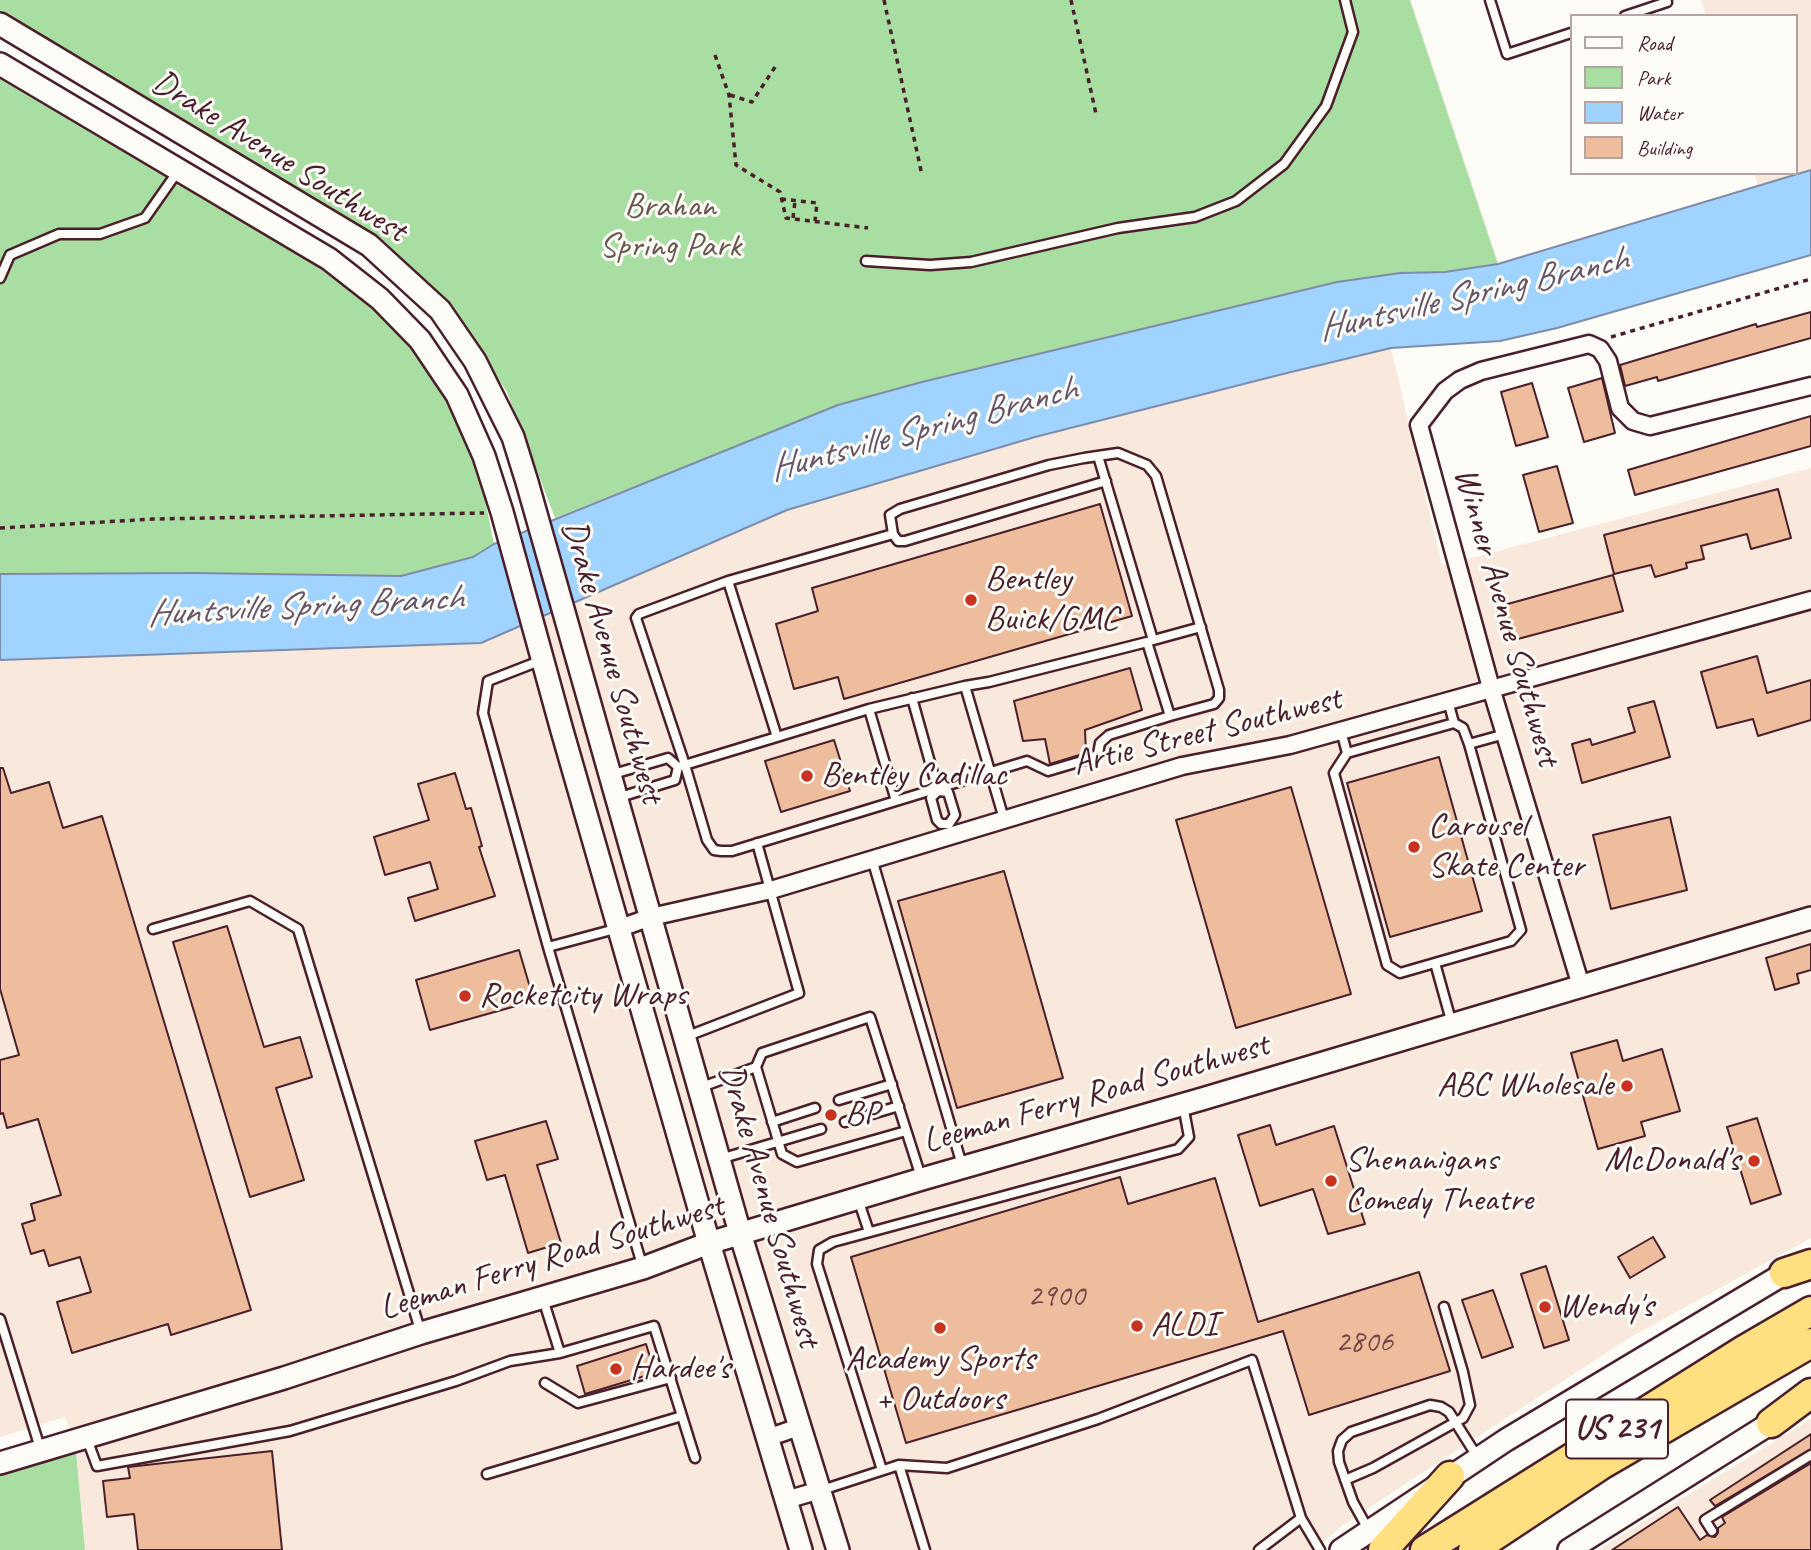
<!DOCTYPE html>
<html>
<head>
<meta charset="utf-8">
<style>
  body { margin:0 }
  #map { position:relative; width:1811px; height:1550px; overflow:hidden; background:#fdfcf7; font-family:Caveat,sans-serif }
  canvas { display:block }
  .legend { position:absolute; left:1570px; top:14px; width:228px; height:161px; box-sizing:border-box; background:#fdfcf7; border:2px solid #b5a4a5; margin:0; padding:9px 12px; list-style:none; font-size:21px; color:#4a1f2b }
  .legend li { display:flex; align-items:center; gap:14px; height:35px }
  .legend b { width:35px; border:2px solid #b5a4a5 }
</style>
</head>
<body>
<div id="map">
<canvas width="1811" height="1550"></canvas>
<ul class="legend">
<li><b style="height:9px;background:#fdfcf7"></b>Road</li>
<li><b style="height:19px;background:#a8dea1"></b>Park</li>
<li><b style="height:19px;background:#a0d4fe"></b>Water</li>
<li><b style="height:19px;background:#edbd9d"></b>Building</li>
</ul>
</div>
<script>
const c = document.querySelector('canvas').getContext('2d');
c.lineJoin = 'round';
function paint(path, color) {
  c.fillStyle = color;
  c.fill(path, 'evenodd');
}
function shape(rows) {
  const path = new Path2D();
  for (const r of rows) {
    path.moveTo(r[0], r[1]);
    for (let i = 2; i < r.length; i += 2) path.lineTo(r[i], r[i + 1]);
  }
  return path;
}
function stroke(path, color, width, dash) {
  c.strokeStyle = color;
  c.lineWidth = width;
  c.lineCap = dash ? 'butt' : 'round';
  c.setLineDash(dash || []);
  c.stroke(path);
}
function write(font, color, halo, rows, align = 'center') {
  c.font = font + ' Caveat,sans-serif';
  c.lineWidth = 6;
  c.setLineDash([]);
  c.textBaseline = 'middle';
  c.strokeStyle = halo;
  c.fillStyle = color;
  for (const [text, x, y, turn = 0] of rows) {
    c.save();
    c.translate(x, y);
    c.rotate((+turn || 0) * Math.PI / 180);
    c.textAlign = isNaN(turn) ? turn : align;
    if (halo) c.strokeText(text, 0, 0);
    c.fillText(text, 0, 0);
    c.restore();
  }
}
paint(shape([
  [1701,0,1811,0,1811,170,1758,186,1754,173,1795,173,1795,16,1706,16],
  [1391,348,1442,566,1811,468,1811,1238,1629,1338,1344,1524,1314,1550,85,1550,75,1441,65,1417,0,1437,0,660,481,643,787,510,1035,437],
  [1811,1419,1811,1550,1598,1550]
]), '#f8e9dc');
paint(shape([
  [0,0,1410,0,1498,264,1445,272,1400,273,1337,282,922,382,838,405,555,518,507,392,460,322,393,251,316,200,0,11],
  [0,72,343,280,394,324,431,375,462,426,484,495,494,544,473,557,401,576,194,573,0,574],
  [75,1441,85,1550,0,1550,0,1463]
]), '#a8dea1');
const water = shape([
  [1811,170,1811,255,1557,328,1500,341,1391,348,1287,373,1035,437,787,510,481,643,0,660,0,574,194,573,401,576,473,557,494,544,838,405,922,382,1337,282,1400,273,1445,272,1498,264,1811,170]
]);
paint(water, '#a0d4fe');
stroke(water, '#7e8caa', 2);
const building = shape([
  [1811,312,1811,338,1658,381,1657,377,1625,386,1620,365,1756,324,1757,327,1811,312],
  [1602,378,1615,433,1584,442,1568,388,1602,378],
  [1532,383,1548,437,1516,446,1501,392,1532,383],
  [1811,416,1811,446,1635,495,1628,470,1811,416],
  [1557,466,1573,523,1539,532,1523,475,1557,466],
  [1778,489,1791,538,1751,549,1747,534,1701,546,1704,559,1686,563,1687,568,1655,577,1651,565,1614,574,1604,535,1778,489],
  [1100,504,1132,616,844,699,838,677,794,689,776,624,818,611,812,588,1100,504],
  [1613,575,1623,611,1514,640,1504,605,1613,575],
  [1757,656,1767,693,1811,680,1811,720,1758,736,1753,719,1717,728,1701,672,1757,656],
  [1130,668,1142,710,1085,730,1086,753,1050,764,1045,739,1023,741,1014,701,1130,668],
  [1654,701,1670,757,1582,783,1572,744,1590,739,1592,745,1635,732,1628,708,1654,701],
  [834,740,850,791,781,812,765,761,834,740],
  [1439,757,1482,911,1390,937,1347,783,1439,757],
  [0,768,3,768,11,793,49,782,63,828,102,816,251,1310,171,1335,168,1324,72,1353,57,1302,91,1292,80,1257,49,1266,44,1250,31,1254,22,1224,35,1220,31,1204,61,1195,38,1119,7,1128,3,1113,0,1114,0,1060,19,1055,0,989,0,768],
  [455,773,466,809,471,808,482,846,479,847,495,896,415,921,408,898,438,889,430,862,385,875,374,837,429,820,418,784,455,773],
  [1291,787,1351,994,1236,1028,1176,820,1291,787],
  [1670,817,1687,890,1611,909,1593,835,1670,817],
  [1004,871,1063,1078,957,1108,898,901,1004,871],
  [227,926,264,1047,300,1037,312,1077,276,1088,304,1180,250,1197,173,942,227,926],
  [1811,944,1811,970,1797,974,1799,983,1775,990,1766,958,1811,944],
  [519,950,534,1001,430,1030,416,980,519,950],
  [1617,1040,1623,1061,1662,1049,1680,1111,1641,1122,1645,1136,1598,1149,1571,1053,1617,1040],
  [1757,1118,1781,1194,1751,1204,1727,1127,1757,1118],
  [546,1121,558,1159,537,1165,561,1243,528,1253,505,1175,487,1180,475,1141,546,1121],
  [1270,1125,1276,1145,1334,1126,1365,1224,1328,1234,1313,1189,1260,1206,1238,1135,1270,1125],
  [1120,1177,1128,1204,1215,1178,1258,1322,1419,1272,1450,1371,1309,1415,1283,1331,906,1443,851,1257,1120,1177],
  [1653,1237,1665,1257,1630,1278,1618,1257,1653,1237],
  [1546,1266,1569,1340,1544,1348,1521,1274,1546,1266],
  [1493,1290,1513,1347,1482,1358,1462,1300,1493,1290],
  [646,1344,655,1373,585,1394,577,1366,646,1344],
  [1811,1434,1811,1449,1715,1506,1710,1500,1811,1434],
  [272,1451,282,1550,138,1550,134,1514,107,1517,103,1481,130,1478,128,1467,272,1451],
  [1811,1463,1811,1550,1612,1550,1678,1507,1700,1540,1707,1535,1715,1537,1718,1533,1718,1528,1725,1523,1722,1517,1811,1463]
]);
paint(building, '#edbd9d');
stroke(building, '#4a1f2b', 2);
const lane = shape([
  [1490,0,1507,54,1571,33],
  [1625,16,1667,2,1666,0],
  [866,261,930,265,971,262,1118,228,1195,217,1236,201,1284,164,1326,106,1353,32,1345,0],
  [0,278,10,255,59,234,100,234,145,218,178,171],
  [1098,456,1153,640],
  [893,534,898,541,905,541,1106,481],
  [728,581,777,737],
  [1150,641,1201,627],
  [542,660,488,681,483,713,548,947,643,1268],
  [965,686,989,682,1147,642,1170,716,1214,704,1219,698,1219,690,1156,476,1147,465,1118,453,1084,458,1049,465,900,509,890,515,893,534,728,581,639,614,636,618,685,765,707,840,714,850,721,851,732,851,1027,761,1048,771,1092,758,1098,754,1100,743,1109,735,1170,716],
  [912,698,938,791],
  [1448,701,1454,723,1463,728,1469,744,1505,734],
  [869,709,896,801],
  [1341,731,1347,753,1334,773,1387,965,1400,973,1511,941,1521,930,1469,744],
  [1347,753,1454,723],
  [678,767,869,709,965,686,1004,819],
  [610,775,668,758,678,767],
  [938,791,931,798,937,820,941,824,949,824],
  [938,791,948,792,955,815,949,824],
  [617,798,675,780,678,767],
  [872,859,962,1165],
  [153,929,250,901,298,929,421,1333],
  [548,947,619,928],
  [1435,963,1452,1024],
  [685,1037,799,993,757,843],
  [756,1067,782,1154,797,1162,906,1131],
  [699,1088,756,1067,762,1053,870,1017,921,1177],
  [839,1100,892,1084],
  [772,1122,815,1108],
  [845,1122,899,1106],
  [720,1159,821,1129],
  [858,1199,869,1232],
  [543,1299,560,1353],
  [0,1319,40,1448],
  [545,1383,578,1403,671,1378],
  [87,1439,97,1466,290,1431,456,1381,510,1361,560,1353,654,1326,695,1458],
  [899,1465,925,1550],
  [882,1470,817,1264,819,1250,833,1242,1178,1149,1189,1137,1183,1105],
  [487,1474,682,1416],
  [1345,1480,1373,1468,1463,1418,1470,1405,1463,1372,1444,1307],
  [822,1490,899,1465,947,1468,1098,1419,1252,1360,1301,1518,1320,1550],
  [1368,1529,1353,1502,1339,1462,1338,1451,1342,1440,1351,1432,1430,1405,1441,1407,1449,1412,1478,1458],
  [1712,1531,1705,1520,1811,1455],
  [1259,1550,1301,1518]
]);
const street = shape([
  [620,928,651,917,771,890,1182,766,1290,745,1811,600],
  [1581,986,1491,688,1419,425,1445,391,1460,380,1481,371,1589,344,1600,349,1608,361,1620,408,1633,421,1650,426,1811,386],
  [767,1438,799,1427],
  [786,1500,820,1490]
]);
const secondary = shape([
  [0,24,369,245,440,310,475,361,513,437,527,482,740,1233,838,1550],
  [0,64,329,259,380,299,420,340,457,395,484,456,502,512,561,727,709,1243,801,1550],
  [0,1463,284,1378,421,1333,643,1268,709,1243,922,1179,1202,1099,1811,918],
  [1341,1550,1506,1440,1797,1266],
  [1569,1550,1771,1423,1783,1418]
]);
const highway = shape([
  [1784,1273,1811,1264],
  [1771,1423,1811,1393],
  [1383,1550,1450,1476],
  [1425,1550,1744,1350,1811,1311],
  [1473,1550,1601,1465,1811,1343]
]);
stroke(lane, '#4a1f2b', 13);
stroke(street, '#4a1f2b', 21);
stroke(secondary, '#4a1f2b', 26);
stroke(highway, '#4a1f2b', 33);
stroke(shape([
  [884,0,922,175],
  [1071,0,1096,114],
  [715,55,729,95,736,165,780,192,786,218,868,228],
  [730,95,752,102,777,64],
  [781,199,817,203,815,221],
  [793,218,795,201],
  [1611,337,1811,279],
  [0,528,154,519,484,513]
]), '#4a1f2b', 3.5, [5, 5]);
stroke(lane, '#fdfcf7', 8);
stroke(street, '#fdfcf7', 16);
stroke(secondary, '#fdfcf7', 21);
stroke(highway, '#ffdf80', 28);
for (const [x, y, r, color] of [
  [971,600,7,"#c8321e"],
  [807,776,7,"#c8321e"],
  [1414,847,7,"#c8321e"],
  [465,996,7,"#c8321e"],
  [1627,1086,7,"#c8321e"],
  [831,1115,7,"#c8321e"],
  [1754,1161,7,"#c8321e"],
  [1331,1181,7,"#c8321e"],
  [1545,1307,7,"#c8321e"],
  [1137,1326,7,"#c8321e"],
  [940,1328,7,"#c8321e"],
  [616,1369,7,"#c8321e"]
]) {
  const dot = new Path2D();
  dot.arc(x, y, r, 0, 2 * Math.PI);
  c.fillStyle = color;
  c.fill(dot);
  stroke(dot, '#fdfcf7', 2.5);
}
write('32px', '#734648', null, [
  ["2900",1056,1297],
  ["2806",1364,1343]
]);
for (const [x, y, w] of [
  [1617,1429,102]
]) {
  const box = new Path2D();
  box.roundRect(x - w / 2, y - 29.5, w, 59, 5);
  c.fillStyle = '#fdfcf7';
  c.fill(box);
  stroke(box, '#4a1f2b', 2);
}
write('bold 33px', '#4a1f2b', null, [
  ["US 231",1617,1429]
]);
write('35px', '#4a1f2b', '#fdfcf7', [
  ["Drake Avenue Southwest",279,157,32],
  ["Winner Avenue Southwest",1506,617,74],
  ["Drake Avenue Southwest",612,662,74],
  ["Artie Street Southwest",1207,732,-14],
  ["Leeman Ferry Road Southwest",1096,1094,-16],
  ["Drake Avenue Southwest",769,1206,74],
  ["Leeman Ferry Road Southwest",552,1258,-17]
]);
write('35px', '#66584e', '#fdfcf7', [
  ["Brahan",670,207],
  ["Spring Park",670,247]
]);
write('35px', '#4a1f2b', '#fdfcf7', [
  ["Bentley",985,580],
  ["Buick/GMC",985,620],
  ["Bentley Cadillac",821,776],
  ["Carousel",1428,827],
  ["Skate Center",1428,867],
  ["Rocketcity Wraps",479,996],
  ["ABC Wholesale",1613,1086,"right"],
  ["BP",845,1115],
  ["Shenanigans",1345,1161],
  ["Comedy Theatre",1345,1201],
  ["McDonald's",1740,1161,"right"],
  ["Wendy's",1559,1307],
  ["ALDI",1151,1326],
  ["Academy Sports",940,1360,"center"],
  ["+ Outdoors",940,1400,"center"],
  ["Hardee's",630,1369]
], 'left');
write('italic 37px', '#64556a', '#fdfcf7', [
  ["Huntsville Spring Branch",1473,295,-13],
  ["Huntsville Spring Branch",923,430,-15],
  ["Huntsville Spring Branch",305,607,-3]
]);
</script>
</body>
</html>
